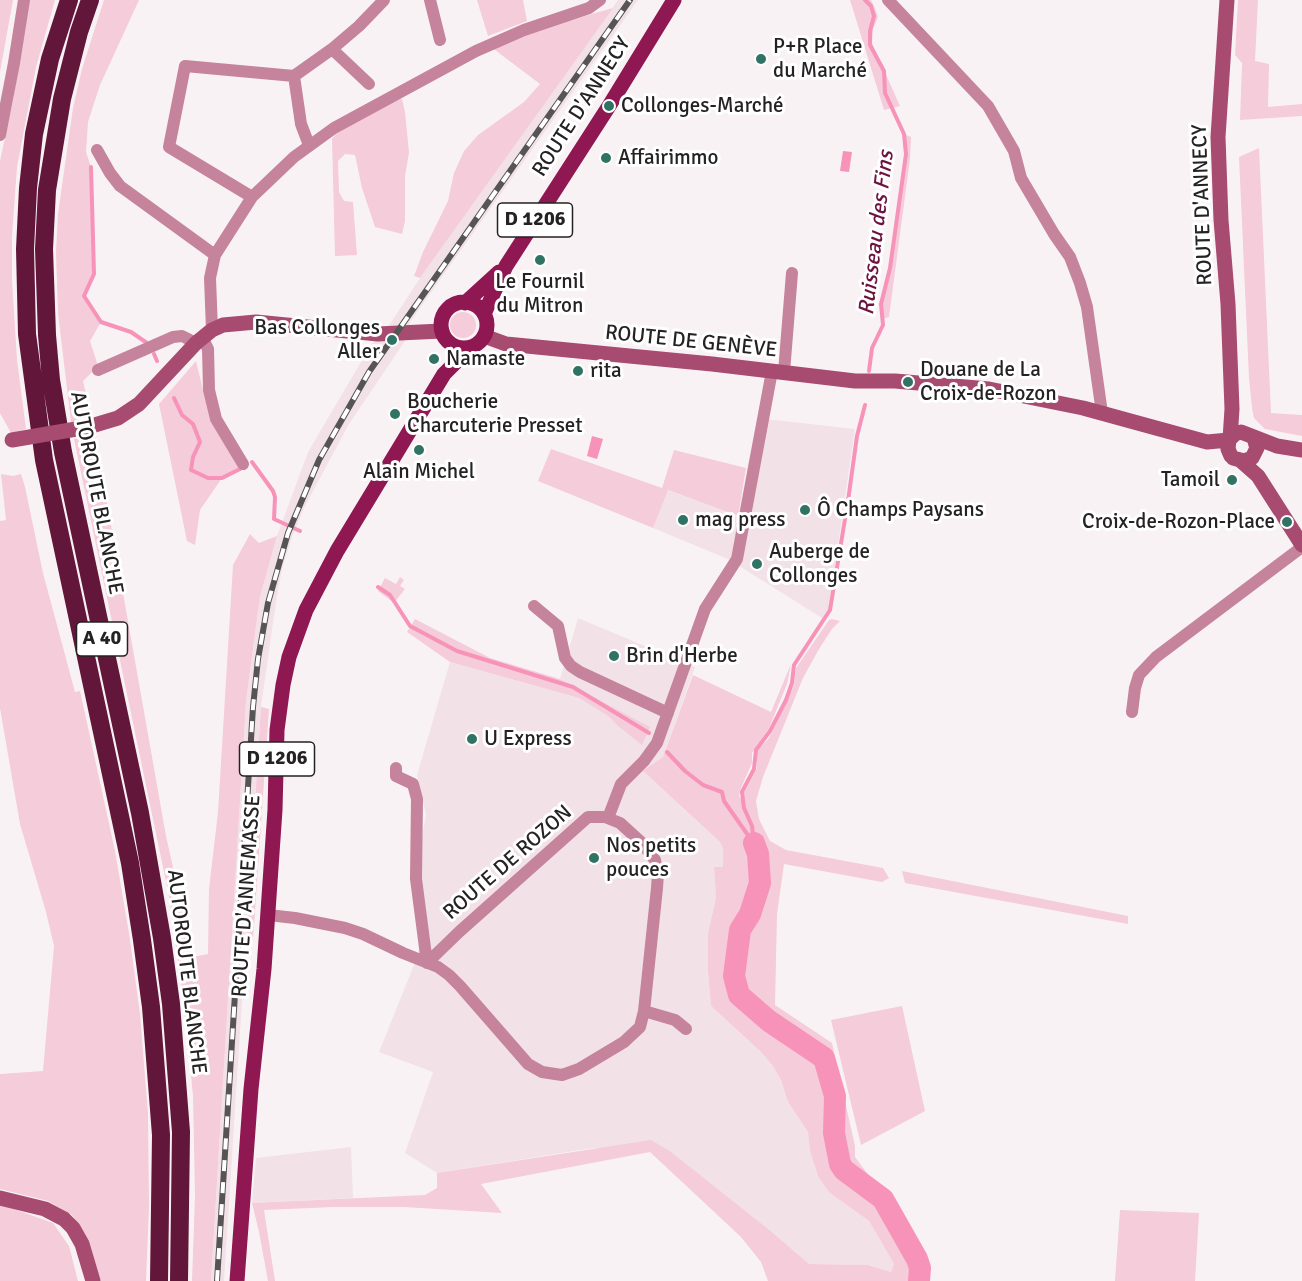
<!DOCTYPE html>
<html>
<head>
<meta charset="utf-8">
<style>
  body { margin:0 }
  canvas { display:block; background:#f9f2f4 }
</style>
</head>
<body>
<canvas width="1302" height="1281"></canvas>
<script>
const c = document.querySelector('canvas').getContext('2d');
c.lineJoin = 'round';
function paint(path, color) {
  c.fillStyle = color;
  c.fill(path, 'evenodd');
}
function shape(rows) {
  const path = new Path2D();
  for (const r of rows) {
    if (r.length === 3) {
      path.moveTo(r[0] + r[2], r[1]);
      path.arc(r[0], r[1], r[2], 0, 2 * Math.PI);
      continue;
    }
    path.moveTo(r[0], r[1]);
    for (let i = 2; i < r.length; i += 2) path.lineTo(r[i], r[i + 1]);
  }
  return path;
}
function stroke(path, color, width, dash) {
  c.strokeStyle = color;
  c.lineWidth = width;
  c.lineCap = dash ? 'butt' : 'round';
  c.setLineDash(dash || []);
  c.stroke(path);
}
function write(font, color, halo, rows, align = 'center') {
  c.font = font + ' Signika,sans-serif';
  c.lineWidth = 6;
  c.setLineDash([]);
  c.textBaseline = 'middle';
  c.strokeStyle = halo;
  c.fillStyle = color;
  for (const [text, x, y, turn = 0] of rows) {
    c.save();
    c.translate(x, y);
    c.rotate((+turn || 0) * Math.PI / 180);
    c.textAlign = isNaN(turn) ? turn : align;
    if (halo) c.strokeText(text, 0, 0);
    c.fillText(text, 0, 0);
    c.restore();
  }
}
paint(shape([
  [618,0,638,0,410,322,405,341,349,424,304,508,292,537,282,569,276,602,261,707,224,1281,211,1281,246,701,260,597,277,536,308,452,371,345,390,324,420,278],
  [757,418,855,429,829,608,822,618,728,559,653,528,667,490,738,516],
  [578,618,695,667,663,757,644,772,720,842,723,849,723,867,714,868,716,898,708,933,708,972,711,1006,761,1052,773,1066,781,1080,788,1102,808,1132,810,1151,830,1193,869,1221,894,1264,891,1272,868,1265,809,1264,671,1152,593,1148,437,1173,405,1153,433,1072,379,1052,414,965,426,928,421,880,422,836,426,815,417,775,450,662,579,698,608,716,617,725,649,727,560,679],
  [351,1147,353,1198,252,1203,256,1158]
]), '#f2e2e7');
paint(shape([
  [0,0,13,0,0,72],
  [29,0,55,0,36,67,17,167,12,236,12,280,17,360,26,429,11,433,0,413,0,161,13,101],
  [104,0,139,0,100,85,88,122,86,152,91,167,94,274,84,296,101,322,90,341,98,366,83,381,92,419,71,422,58,313,56,253,58,214,73,108,82,69],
  [477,0,523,0,527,21,488,36],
  [850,0,871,0,874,6,878,17,873,29,872,43,900,106,884,110],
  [1238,0,1258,0,1255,61,1269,64,1268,107,1302,104,1302,116,1240,120,1242,63,1235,55],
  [613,8,420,278,414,276,423,252,448,201,454,173,464,151,478,135,524,102,540,84,491,47,525,33],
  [402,99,405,112,409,153,405,176,405,221,402,234,375,227,362,188,355,155,345,154,338,161,339,192,344,201,353,202,357,255,335,256,332,139,339,130,389,101],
  [904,134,911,137,910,159,889,317,883,319,881,304,890,268,906,154],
  [1259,148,1271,413,1302,415,1302,436,1265,429,1254,418,1252,408,1249,378,1239,157],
  [463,325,13],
  [196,361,210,419,240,469,222,478,200,510,195,545,187,541,159,404],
  [95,435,166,836,193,957,208,954,209,889,218,812,233,565,250,534,259,543,277,536,260,597,246,701,211,1281,192,1281,195,1196,193,1096,185,1011,169,896,74,439],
  [551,449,662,488,674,450,746,468,738,516,668,490,653,528,538,481],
  [1,474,13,476,21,474,25,487,43,573,75,692,80,691,115,851,129,933,140,1014,148,1114,149,1207,146,1281,101,1281,85,1234,72,1215,48,1201,0,1189,0,1074,43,1071,54,946,46,912,20,824,0,708,0,521,6,520],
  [400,577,404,580,400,586,405,589,394,603,378,591,385,578,396,584],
  [415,619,490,658,560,679,650,727,642,745,617,725,608,716,579,698,450,662,407,632],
  [832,619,840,621,832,629,819,649,803,678,763,777,756,801,759,819,770,841,786,850,883,868,889,878,882,882,784,864,777,914,775,1005,832,1043,855,1146,855,1157,920,1244,926,1264,927,1281,768,1281,761,1262,741,1237,650,1152,481,1184,502,1213,404,1207,333,1207,264,1210,275,1281,268,1281,259,1232,252,1203,425,1195,437,1188,437,1173,651,1140,671,1152,768,1229,809,1264,868,1265,891,1272,894,1264,869,1221,830,1193,819,1178,810,1151,808,1132,788,1102,781,1080,773,1066,761,1052,711,1006,708,972,708,933,716,898,714,867,723,867,723,849,720,842,643,771,663,757,693,675,771,712,791,664,787,684,769,728,752,753,752,763,741,788,739,796,741,799,757,768,757,751,769,738,794,685,796,668,829,620],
  [261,707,269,709,253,940,246,946],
  [902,871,1128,916,1128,924,905,883],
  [902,1006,925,1111,861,1145,831,1020],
  [0,1204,53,1223,69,1246,78,1281,0,1281],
  [1120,1210,1199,1213,1195,1281,1115,1281]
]), '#f5ccd9');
paint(shape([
  [843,151,852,152,849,172,840,171],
  [592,436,603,439,597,459,587,456]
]), '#f793b8');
stroke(shape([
  [865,0,871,6,874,16,870,31,870,45,884,71,885,93,904,134,906,154,890,268,881,304,883,325,872,348,869,371],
  [91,167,94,274,84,296,101,322,131,332,147,343],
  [154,354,157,361],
  [174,398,182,415,193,424,200,442,193,457,191,470,208,478,222,478,240,469],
  [252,462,273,491,275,497,274,519,300,531],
  [378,587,390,595,410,626,457,651,573,687,649,733],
  [667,752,685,771,703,785,722,792,724,801,752,841],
  [754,843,752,826,744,808,742,792,754,769,756,750,770,731,786,700,792,683,794,665,830,610,848,501,857,436,865,405]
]), '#f793b8', 4);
stroke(shape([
  [754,843,758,854,760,883,750,914,740,930,734,976,739,995,769,1021,824,1058,835,1096,834,1133,840,1164,844,1170,883,1199,917,1259,920,1268,919,1281]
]), '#f793b8', 22);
stroke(shape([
  [430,0,440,40],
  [888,0,988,106,1014,151,1021,178,1054,234,1070,257,1080,283,1087,307,1102,413],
  [332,49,369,84],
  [0,135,14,63,24,0],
  [309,145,301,124,294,76,332,49,359,26,384,0],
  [97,150,110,173,120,186,215,255],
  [252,197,169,147,185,66,294,76],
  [212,330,210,278,215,255,252,197,294,157,334,128,476,51,524,30,589,8,600,0],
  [202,337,208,349,209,390,216,419,243,464],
  [98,370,173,337,182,336,196,343],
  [784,372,792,273],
  [534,606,558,626,565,658,571,666,580,672,668,713],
  [1132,712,1135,688,1139,675,1156,657,1302,547],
  [396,768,396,776,413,784,417,799,416,879,427,963],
  [608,818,621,784,644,761,657,743,705,609,737,559,772,371],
  [268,915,295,918,345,928,363,934,403,953,438,967,449,975,460,986,528,1064,542,1072,562,1075,579,1069,624,1042,640,1027,644,1011,657,888,658,874,655,860,642,843,620,823,605,817,588,817,459,932,427,963],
  [644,1011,675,1020,686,1029]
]), '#c5849b', 12);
stroke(shape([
  [1227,0,1218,137,1221,220,1228,304,1232,409,1230,439],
  [484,336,506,344,712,364,855,381,895,381,989,389,1083,408,1207,442,1229,440],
  [88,427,118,418,139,404,196,343,212,330,223,325,256,322,378,334,442,331],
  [1231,456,1228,449,1229,440,1235,434,1241,432,1277,446,1302,450],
  [1233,458,1244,461,1252,458,1257,448,1254,438],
  [1241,461,1258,476,1302,545],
  [0,1198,45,1209,64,1219,73,1228,82,1244,93,1281]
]), '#a74b71', 15);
stroke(shape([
  [464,325,23],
  [465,303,499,272],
  [484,314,506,266,609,106,674,0],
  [237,1281,251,1089,264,969,275,810,277,730,283,685,289,657,306,610,337,551,444,374,471,347]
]), '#8f1853', 15);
stroke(shape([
  [69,0,50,59,34,134,28,188,25,249,27,334,44,460,130,863,142,940,151,1007,161,1135,159,1281],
  [90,0,79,32,62,99,47,190,44,249,47,335,51,380,63,452,140,813,162,938,171,1004,181,1132,179,1281]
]), '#62173a', 18);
const rail = shape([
  [217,1281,253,707,258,659,268,603,288,533,319,460,369,372,630,0]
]);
stroke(rail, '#575454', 6);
stroke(rail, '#fff', 4, [11]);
stroke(shape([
  [12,440,88,427]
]), '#a74b71', 15);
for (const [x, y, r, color] of [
  [761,59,6,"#307364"],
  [609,106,6,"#307364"],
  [606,158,6,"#307364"],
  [540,260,6,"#307364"],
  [392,340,6,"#307364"],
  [434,359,6,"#307364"],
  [578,371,6,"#307364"],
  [908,382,6,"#307364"],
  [395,414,6,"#307364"],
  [419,450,6,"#307364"],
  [1232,480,6,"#307364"],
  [805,510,6,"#307364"],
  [683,520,6,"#307364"],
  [1287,522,6,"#307364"],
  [757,564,6,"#307364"],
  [614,656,6,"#307364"],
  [472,739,6,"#307364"],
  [594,858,6,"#307364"]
]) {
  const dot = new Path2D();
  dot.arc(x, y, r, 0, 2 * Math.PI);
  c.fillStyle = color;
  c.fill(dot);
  stroke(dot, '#fff', 2);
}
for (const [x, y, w] of [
  [535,220,75],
  [102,639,51],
  [277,759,75]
]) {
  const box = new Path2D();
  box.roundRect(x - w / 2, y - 17, w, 34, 4.5);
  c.fillStyle = '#fff';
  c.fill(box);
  stroke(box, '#242222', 1.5);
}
write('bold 20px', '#242222', null, [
  ["D 1206",535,220],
  ["A 40",102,639],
  ["D 1206",277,759]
]);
write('21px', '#242222', '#fff', [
  ["P+R Place",773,47],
  ["du Marché",773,71],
  ["Collonges-Marché",621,106],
  ["Affairimmo",618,158],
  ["Le Fournil",540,282,"center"],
  ["du Mitron",540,306,"center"],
  ["Bas Collonges",380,328,"right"],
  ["Aller",380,352,"right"],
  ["Namaste",446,359],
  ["Douane de La",920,370],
  ["Croix-de-Rozon",920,394],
  ["rita",590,371],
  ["Boucherie",407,402],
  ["Charcuterie Presset",407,426],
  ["Alain Michel",419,472,"center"],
  ["Tamoil",1220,480,"right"],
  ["Ô Champs Paysans",817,510],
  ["mag press",695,520],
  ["Croix-de-Rozon-Place",1275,522,"right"],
  ["Auberge de",769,552],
  ["Collonges",769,576],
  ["Brin d'Herbe",626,656],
  ["U Express",484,739],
  ["Nos petits",606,846],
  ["pouces",606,870]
], 'left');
write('21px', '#242222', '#fff', [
  ["ROUTE D'ANNECY",582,107,-57],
  ["ROUTE D'ANNECY",1203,205,-92],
  ["ROUTE DE GENÈVE",691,342,6],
  ["AUTOROUTE BLANCHE",96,493,79],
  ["ROUTE DE ROZON",508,863,-41],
  ["ROUTE D'ANNEMASSE",247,896,-86],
  ["AUTOROUTE BLANCHE",186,972,83]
]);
write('italic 22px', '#6c143f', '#fff', [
  ["Ruisseau des Fins",877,233,-83]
]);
</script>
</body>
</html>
